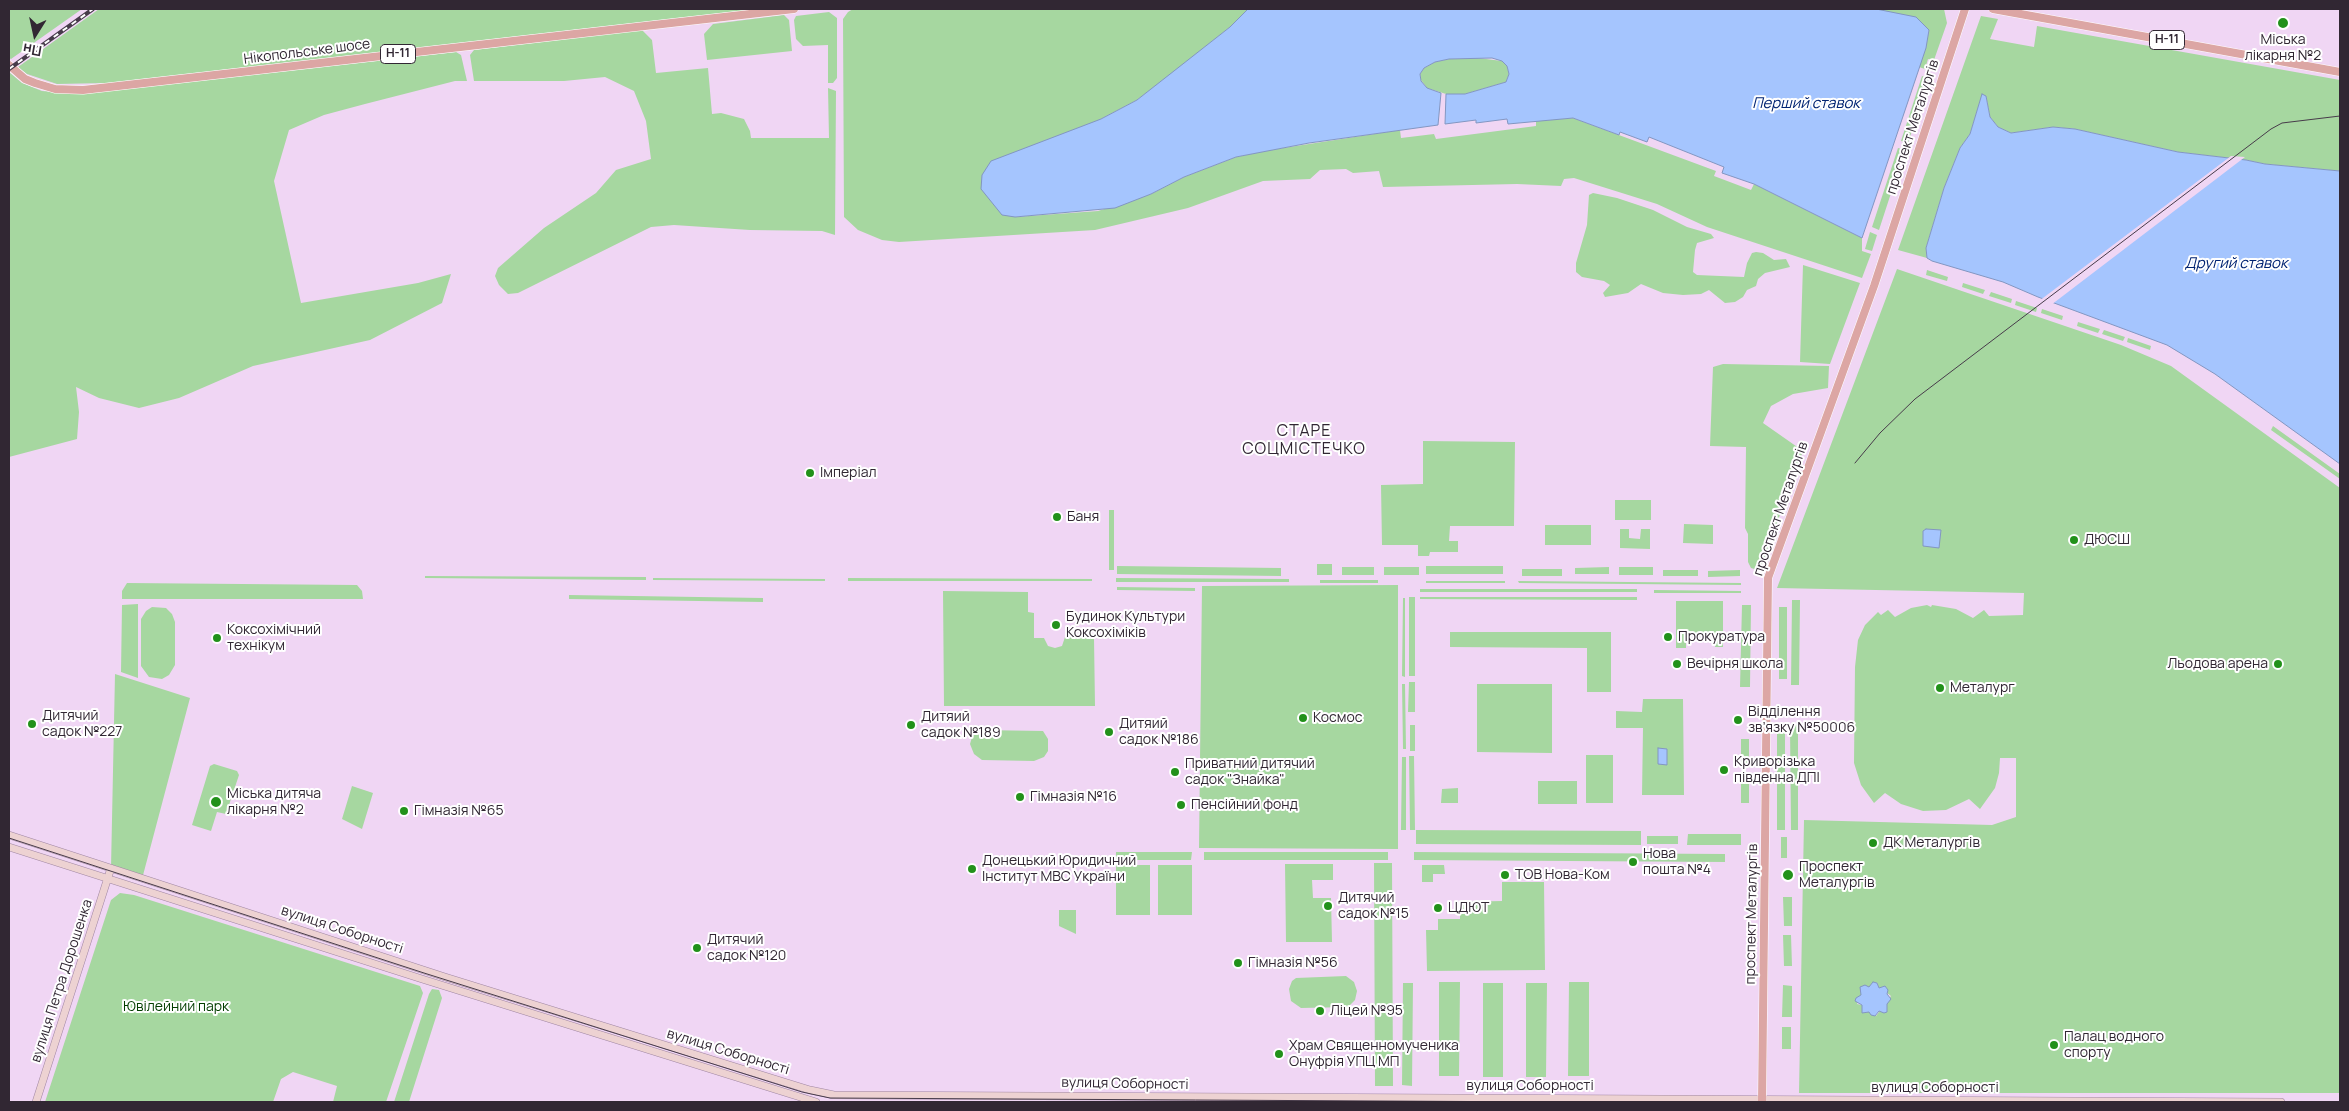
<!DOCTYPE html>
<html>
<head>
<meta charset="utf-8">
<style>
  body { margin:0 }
  #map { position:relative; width:2349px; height:1111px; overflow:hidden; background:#f0d6f4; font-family:Manrope,sans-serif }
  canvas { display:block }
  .frame { position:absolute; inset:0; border:10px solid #312733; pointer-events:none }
  .north { position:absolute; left:10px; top:10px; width:50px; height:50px; -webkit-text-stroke:4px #fff; paint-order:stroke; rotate:190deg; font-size:14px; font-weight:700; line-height:20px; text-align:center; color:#312733 }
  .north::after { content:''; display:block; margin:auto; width:18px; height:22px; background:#312733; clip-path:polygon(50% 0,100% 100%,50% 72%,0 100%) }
</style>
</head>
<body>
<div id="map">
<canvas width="2349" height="1111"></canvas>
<div class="frame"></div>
<div class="north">Пн</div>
</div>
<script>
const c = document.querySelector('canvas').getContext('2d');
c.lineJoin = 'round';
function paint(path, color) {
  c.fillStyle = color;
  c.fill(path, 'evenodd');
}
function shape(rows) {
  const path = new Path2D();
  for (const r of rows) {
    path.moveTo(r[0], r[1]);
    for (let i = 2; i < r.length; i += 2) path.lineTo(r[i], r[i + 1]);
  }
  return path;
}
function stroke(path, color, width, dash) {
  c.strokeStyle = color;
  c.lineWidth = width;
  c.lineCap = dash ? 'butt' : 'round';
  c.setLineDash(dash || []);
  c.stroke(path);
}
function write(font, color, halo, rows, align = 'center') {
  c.font = font + ' Manrope,sans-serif';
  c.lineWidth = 4;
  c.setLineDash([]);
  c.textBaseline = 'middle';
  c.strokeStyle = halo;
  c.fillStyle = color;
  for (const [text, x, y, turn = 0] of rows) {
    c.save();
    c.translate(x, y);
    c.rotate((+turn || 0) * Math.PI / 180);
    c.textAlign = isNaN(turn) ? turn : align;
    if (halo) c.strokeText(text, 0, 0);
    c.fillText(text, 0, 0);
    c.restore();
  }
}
paint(shape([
  [9,9,82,9,11,59,9,58],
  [99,9,757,9,107,83,57,84,27,74,18,67],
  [853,9,1248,9,1230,27,1172,74,1137,100,1101,119,1015,217,1098,211,1151,194,1184,177,1236,157,1270,150,1400,130,1401,138,1434,134,1436,139,1536,126,1536,120,1573,118,1716,171,1714,176,1751,190,1754,184,1862,238,1862,251,1871,254,1862,278,1707,227,1657,204,1574,178,1564,179,1561,186,1517,184,1383,187,1379,171,1353,173,1346,169,1320,170,1310,179,1263,181,1188,208,1095,230,899,242,882,240,858,230,844,217,843,19,848,12],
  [1876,9,1944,9,1947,23,1934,60,1928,59,1925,69,1919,67,1929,31],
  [829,12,837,18,837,78,833,83,828,83,828,45,803,46,796,39,794,20,796,16],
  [784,15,789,20,792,51,707,60,704,34,713,24],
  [1981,16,1998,19,1990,39,2034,47,2037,26,2340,80,2340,171,2265,164,2246,160,2178,152,2075,129,2053,127,2011,133,1998,127,1990,117,1986,96,1982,95,1970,134,1960,148,1944,188,1926,248,1927,258,1898,250],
  [642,30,652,40,656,73,708,68,712,114,721,113,744,119,750,131,751,138,829,138,828,88,836,91,835,235,822,231,750,230,674,225,651,227,518,293,508,294,499,285,495,276,498,268,544,228,596,193,616,170,651,159,646,121,634,91,605,77,564,81,474,81,470,55,474,50],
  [456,52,461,55,467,81,455,81,365,104,324,115,289,130,274,181,301,303,418,283,451,274,442,303,370,340,253,366,179,398,139,408,99,398,76,387,79,412,77,439,9,457,9,72,22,83,42,91,83,94],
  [1478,58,1502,61,1507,66,1509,74,1506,82,1465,94,1446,94,1427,88,1421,80,1420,74,1424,68,1435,62,1449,59],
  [1922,76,1929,78,1908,143,1901,141],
  [1898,148,1905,150,1879,230,1872,227],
  [1593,193,1617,198,1653,210,1687,227,1711,234,1714,238,1697,243,1695,250,1693,272,1697,275,1744,277,1747,263,1752,253,1756,252,1763,253,1774,260,1786,259,1790,267,1765,273,1758,279,1756,286,1747,290,1743,297,1735,302,1725,303,1709,290,1701,294,1683,295,1663,293,1641,284,1628,293,1605,297,1603,293,1610,285,1604,281,1582,277,1576,272,1576,263,1587,225,1589,195],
  [1870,232,1877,235,1872,251,1865,249],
  [1803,265,1860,283,1830,364,1800,362],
  [1897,269,2121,345,2171,366,2340,488,2340,1093,1799,1093,1804,820,1992,825,2016,817,2016,758,2000,758,1999,773,1995,788,1980,809,1969,799,1946,810,1923,811,1901,804,1885,793,1874,803,1861,785,1854,763,1855,667,1858,640,1865,625,1878,612,1881,615,1888,610,1895,617,1911,608,1927,605,1931,607,1932,605,1956,609,1973,618,1984,610,1989,616,2023,615,2024,593,1777,588],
  [1874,982,1877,983,1879,988,1887,989,1887,993,1891,996,1876,1016,1869,1011,1865,1013,1862,1005,1857,1004,1861,995],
  [1927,270,1948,277,1947,281,1926,275],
  [1963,283,1985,290,1983,294,1962,287],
  [1991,292,2012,299,2011,303,1989,296],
  [2016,301,2037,308,2036,312,2015,305],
  [2042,309,2063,316,2062,320,2041,313],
  [2078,322,2100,329,2098,333,2077,326],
  [2104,330,2125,337,2123,341,2102,334],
  [2128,338,2151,346,2150,350,2127,342],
  [1723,364,1829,366,1828,388,1793,394,1771,406,1763,423,1803,451,1760,570,1758,570,1751,568,1748,562,1748,534,1745,528,1746,447,1710,446,1713,367],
  [2273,426,2340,474,2340,479,2271,430],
  [1423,441,1515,442,1514,526,1450,526,1449,541,1458,541,1458,552,1430,552,1429,556,1418,556,1418,545,1382,545,1381,485,1423,484],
  [1615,500,1651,500,1651,520,1615,520],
  [1109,510,1114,510,1114,570,1109,570],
  [1684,524,1713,525,1713,544,1683,543],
  [1545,525,1591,525,1591,545,1545,545],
  [1620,529,1629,529,1629,538,1640,539,1641,529,1650,529,1650,549,1620,548],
  [1317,564,1332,564,1332,575,1317,575],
  [1117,566,1281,568,1281,576,1117,574],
  [1426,566,1503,566,1503,574,1426,574],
  [1342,567,1374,567,1374,575,1342,575],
  [1384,567,1419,567,1419,575,1384,575],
  [1609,567,1609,574,1575,574,1575,568],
  [1619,567,1653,567,1653,575,1619,575],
  [1522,569,1562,569,1562,576,1522,576],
  [1663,570,1698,570,1698,576,1663,576],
  [1740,570,1740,576,1708,577,1708,571],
  [425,576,646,577,646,580,425,578],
  [653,578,825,579,825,581,653,580],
  [848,578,1092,579,1092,581,848,581],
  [1116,578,1289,579,1289,582,1116,582],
  [1320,580,1378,580,1378,583,1320,583],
  [1426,581,1505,581,1505,583,1426,583],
  [1518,581,1741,583,1741,585,1519,583],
  [127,583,357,585,362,591,363,599,122,599,122,591],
  [1398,585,1398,849,1199,848,1202,586],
  [1117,587,1195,588,1195,591,1117,590],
  [1420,589,1637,589,1637,592,1420,592],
  [1654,590,1741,591,1741,593,1654,593],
  [943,591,1028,592,1028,612,1034,613,1034,638,1044,638,1048,646,1055,648,1062,646,1065,637,1094,638,1095,706,944,706],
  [569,595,763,598,763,602,569,599],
  [1409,597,1415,597,1415,676,1409,676],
  [1420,597,1637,597,1637,600,1420,599],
  [1403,598,1405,598,1405,677,1402,676],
  [1792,600,1800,600,1799,685,1791,685],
  [1676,601,1723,601,1723,647,1715,647,1714,636,1686,636,1686,648,1676,648],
  [138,604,138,678,121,672,122,605],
  [1742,605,1751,605,1750,687,1740,687],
  [152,607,166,608,172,614,175,622,175,665,169,675,162,679,149,677,141,666,141,619,146,611],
  [1779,607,1787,607,1787,679,1779,679],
  [1450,632,1611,632,1611,692,1587,692,1587,648,1450,647],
  [115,674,190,698,142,879,111,868],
  [1409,682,1415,682,1415,712,1408,712],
  [1402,684,1405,684,1406,749,1403,749],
  [1477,684,1552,684,1552,753,1477,752],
  [1643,699,1683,699,1684,795,1642,795,1643,728,1616,728,1616,711,1642,712],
  [1410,725,1415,725,1415,751,1410,751],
  [1790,725,1798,725,1798,830,1791,830],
  [1777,728,1785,728,1785,830,1777,830],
  [980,730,1043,731,1048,739,1048,751,1044,757,1034,761,982,760,974,754,970,744,973,734],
  [1741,739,1749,739,1749,765,1741,765],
  [1586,755,1613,755,1613,803,1586,803],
  [1409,756,1414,756,1415,830,1410,830],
  [1402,757,1406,757,1406,830,1401,830],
  [214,764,237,771,239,775,226,814,217,812,211,831,192,825,210,766],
  [1741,774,1749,774,1749,803,1741,803],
  [1538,781,1577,781,1577,804,1538,804],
  [352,786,373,793,362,829,342,819],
  [1458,788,1458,803,1441,803,1442,789],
  [1416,830,1641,831,1641,845,1416,844],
  [1688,834,1741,834,1741,845,1687,845],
  [1647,836,1678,836,1678,844,1647,844],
  [1781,837,1787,837,1787,858,1781,858],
  [1116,852,1192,852,1191,860,1116,860],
  [1204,852,1388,852,1388,860,1204,860],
  [1414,852,1725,854,1725,862,1414,860],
  [1374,863,1392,863,1393,1086,1375,1086],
  [1285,864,1333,864,1333,880,1312,880,1313,898,1331,898,1332,942,1286,942],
  [1116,865,1150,865,1150,915,1116,915],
  [1158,865,1192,865,1192,915,1158,915],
  [1422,865,1444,865,1445,874,1433,874,1433,882,1422,882],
  [1502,882,1544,882,1545,970,1427,971,1426,930,1438,930,1438,919,1460,919,1460,902,1502,901],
  [120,893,134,895,420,986,423,993,386,1102,333,1102,337,1086,293,1072,281,1079,273,1102,45,1102,111,900],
  [1783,897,1792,897,1792,926,1784,926],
  [1059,910,1076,910,1076,934,1059,926],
  [1783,935,1791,935,1792,966,1784,966],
  [1346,976,1354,982,1357,991,1355,1000,1348,1007,1301,1008,1291,1001,1289,989,1292,981,1296,978],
  [1439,982,1460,982,1459,1076,1439,1076],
  [1569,982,1589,982,1589,1076,1568,1076],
  [1403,983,1413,983,1412,1086,1402,1085],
  [1483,983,1503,983,1503,1077,1483,1077],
  [1526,983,1547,983,1546,1077,1526,1077],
  [1783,985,1792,986,1792,1017,1782,1017],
  [432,989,439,990,442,998,409,1102,394,1102,429,994],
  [1782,1027,1791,1027,1791,1049,1782,1049]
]), '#a6d7a0');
const water = shape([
  [1248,9,1876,9,1916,17,1929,30,1926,48,1862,238,1754,184,1722,173,1724,167,1649,137,1647,142,1620,132,1619,135,1573,118,1508,124,1507,119,1476,123,1476,120,1445,124,1446,94,1465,94,1506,82,1509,74,1507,66,1502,61,1492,58,1449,59,1435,62,1424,68,1420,74,1421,81,1427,88,1441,93,1438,125,1309,143,1236,157,1184,177,1151,194,1115,208,1015,217,1002,215,981,189,982,175,991,161,1101,119,1137,100,1230,27,1248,9],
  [1982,94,1986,96,1990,117,1998,127,2011,133,2053,127,2075,129,2178,152,2246,160,2265,164,2340,171,2340,464,2215,374,2167,345,2038,297,2003,282,1932,261,1927,258,1926,248,1944,188,1960,148,1970,134,1982,94],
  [1926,529,1941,530,1939,548,1923,546,1923,531,1926,529],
  [1658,748,1667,749,1667,765,1658,764,1658,748],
  [1873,982,1877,983,1879,988,1885,986,1888,990,1887,994,1891,999,1887,1004,1887,1012,1884,1013,1879,1011,1875,1016,1871,1015,1869,1012,1862,1013,1862,1005,1855,1001,1856,998,1861,995,1860,987,1865,985,1869,987,1873,982]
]);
paint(water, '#a5c5fe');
stroke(water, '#8296c1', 1);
paint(shape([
  [2231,156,2245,157,2051,305,2039,301]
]), '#f0d6f4');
const secondary = shape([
  [9,835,445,977,810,1090,834,1095,2281,1102],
  [9,847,422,979,816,1102],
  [36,1102,111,868]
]);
const primary = shape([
  [1993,9,2340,72],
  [9,65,25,79,35,83,55,89,83,90,794,9],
  [1762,1102,1768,578,1874,286,1965,9]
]);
stroke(secondary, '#a087a3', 8);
stroke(primary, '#fff', 9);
stroke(secondary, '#edd2d2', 7);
stroke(primary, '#dca6a4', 8);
stroke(shape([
  [1855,463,1880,433,1915,399,2271,129,2282,123,2340,116],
  [9,838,424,973,802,1092,830,1098,1561,1102]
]), '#473b4a', 1);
const rail = shape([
  [9,69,93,9]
]);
stroke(rail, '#473b4a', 4);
stroke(rail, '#fff', 2, [5.5]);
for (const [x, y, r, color] of [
  [2283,23,6,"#22911a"],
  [810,473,5,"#22911a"],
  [1057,517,5,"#22911a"],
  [2074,540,5,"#22911a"],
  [1056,625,5,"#22911a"],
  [1668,637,5,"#22911a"],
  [217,638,5,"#22911a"],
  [1677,664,5,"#22911a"],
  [2278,664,5,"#22911a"],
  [1940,688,5,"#22911a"],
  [1303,718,5,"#22911a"],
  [1738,720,5,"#22911a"],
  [32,724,5,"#22911a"],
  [911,725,5,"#22911a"],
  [1109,732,5,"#22911a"],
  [1724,770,5,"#22911a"],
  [1175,772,5,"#22911a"],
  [1020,797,5,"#22911a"],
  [216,802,6,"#22911a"],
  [1181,805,5,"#22911a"],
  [404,811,5,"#22911a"],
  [1873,843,5,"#22911a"],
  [1633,862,5,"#22911a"],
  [972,869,5,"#22911a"],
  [1505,875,5,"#22911a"],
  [1788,875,6,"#22911a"],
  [1328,906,5,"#22911a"],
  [1438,908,5,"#22911a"],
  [697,948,5,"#22911a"],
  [1238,963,5,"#22911a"],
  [1320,1011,5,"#22911a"],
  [2054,1045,5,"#22911a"],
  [1279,1054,5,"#22911a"]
]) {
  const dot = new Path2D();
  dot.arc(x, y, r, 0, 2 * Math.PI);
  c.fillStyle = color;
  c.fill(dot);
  stroke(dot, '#fff', 2);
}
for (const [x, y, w] of [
  [2167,40,35],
  [398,54,35]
]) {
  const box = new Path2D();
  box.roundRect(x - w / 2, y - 9.5, w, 19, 4);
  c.fillStyle = '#fff';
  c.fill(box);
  stroke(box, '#312733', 1);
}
write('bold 12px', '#312733', null, [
  ["Н-11",2167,40],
  ["Н-11",398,54]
]);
write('14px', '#312733', '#fff', [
  ["Міська",2283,40,"center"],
  ["лікарня №2",2283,56,"center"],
  ["Імперіал",820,473],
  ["Баня",1067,517],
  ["ДЮСШ",2084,540],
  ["Будинок Культури",1066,617],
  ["Коксохіміків",1066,633],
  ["Коксохімічний",227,630],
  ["технікум",227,646],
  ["Прокуратура",1678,637],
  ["Вечірня школа",1687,664],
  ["Льодова арена",2268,664,"right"],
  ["Металург",1950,688],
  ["Відділення",1748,712],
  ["зв’язку №50006",1748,728],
  ["Дитячий",42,716],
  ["садок №227",42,732],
  ["Дитяий",921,717],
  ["садок №189",921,733],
  ["Космос",1313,718],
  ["Дитяий",1119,724],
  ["садок №186",1119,740],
  ["Криворізька",1734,762],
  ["південна ДПІ",1734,778],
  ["Приватний дитячий",1185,764],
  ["садок \"Знайка\"",1185,780],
  ["Міська дитяча",227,794],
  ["лікарня №2",227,810],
  ["Гімназія №16",1030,797],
  ["Пенсійний фонд",1191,805],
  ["Гімназія №65",414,811],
  ["ДК Металургів",1883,843],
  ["Нова",1643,854],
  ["пошта №4",1643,870],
  ["Донецький Юридичний",982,861],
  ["Інститут МВС України",982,877],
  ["Проспект",1799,867],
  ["Металургів",1799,883],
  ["ТОВ Нова-Ком",1515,875],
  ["Дитячий",1338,898],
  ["садок №15",1338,914],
  ["ЦДЮТ",1448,908],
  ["Дитячий",707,940],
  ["садок №120",707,956],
  ["Гімназія №56",1248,963],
  ["Ліцей №95",1330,1011],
  ["Палац водного",2064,1037],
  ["спорту",2064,1053],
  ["Храм Священномученика",1289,1046],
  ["Онуфрія УПЦ МП",1289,1062]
], 'left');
write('14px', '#312733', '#fff', [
  ["Нікопольське шосе",307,52,-7],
  ["проспект Металургів",1913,127,-72],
  ["проспект Металургів",1781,509,-71],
  ["проспект Металургів",1752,914,-89],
  ["вулиця Соборності",342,930,18],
  ["вулиця Петра Дорошенка",62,981,-72],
  ["вулиця Соборності",728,1052,17],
  ["вулиця Соборності",1125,1084,1],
  ["вулиця Соборності",1530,1086],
  ["вулиця Соборності",1935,1088]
]);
write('14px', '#033e00', '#fff', [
  ["Ювілейний парк",176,1007]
]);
write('italic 15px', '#002372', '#fff', [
  ["Перший ставок",1806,104],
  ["Другий ставок",2236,264]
]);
c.letterSpacing = '1px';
write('16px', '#312733', '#fff', [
  ["СТАРЕ",1304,432],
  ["СОЦМІСТЕЧКО",1304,450]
]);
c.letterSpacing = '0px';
</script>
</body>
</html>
